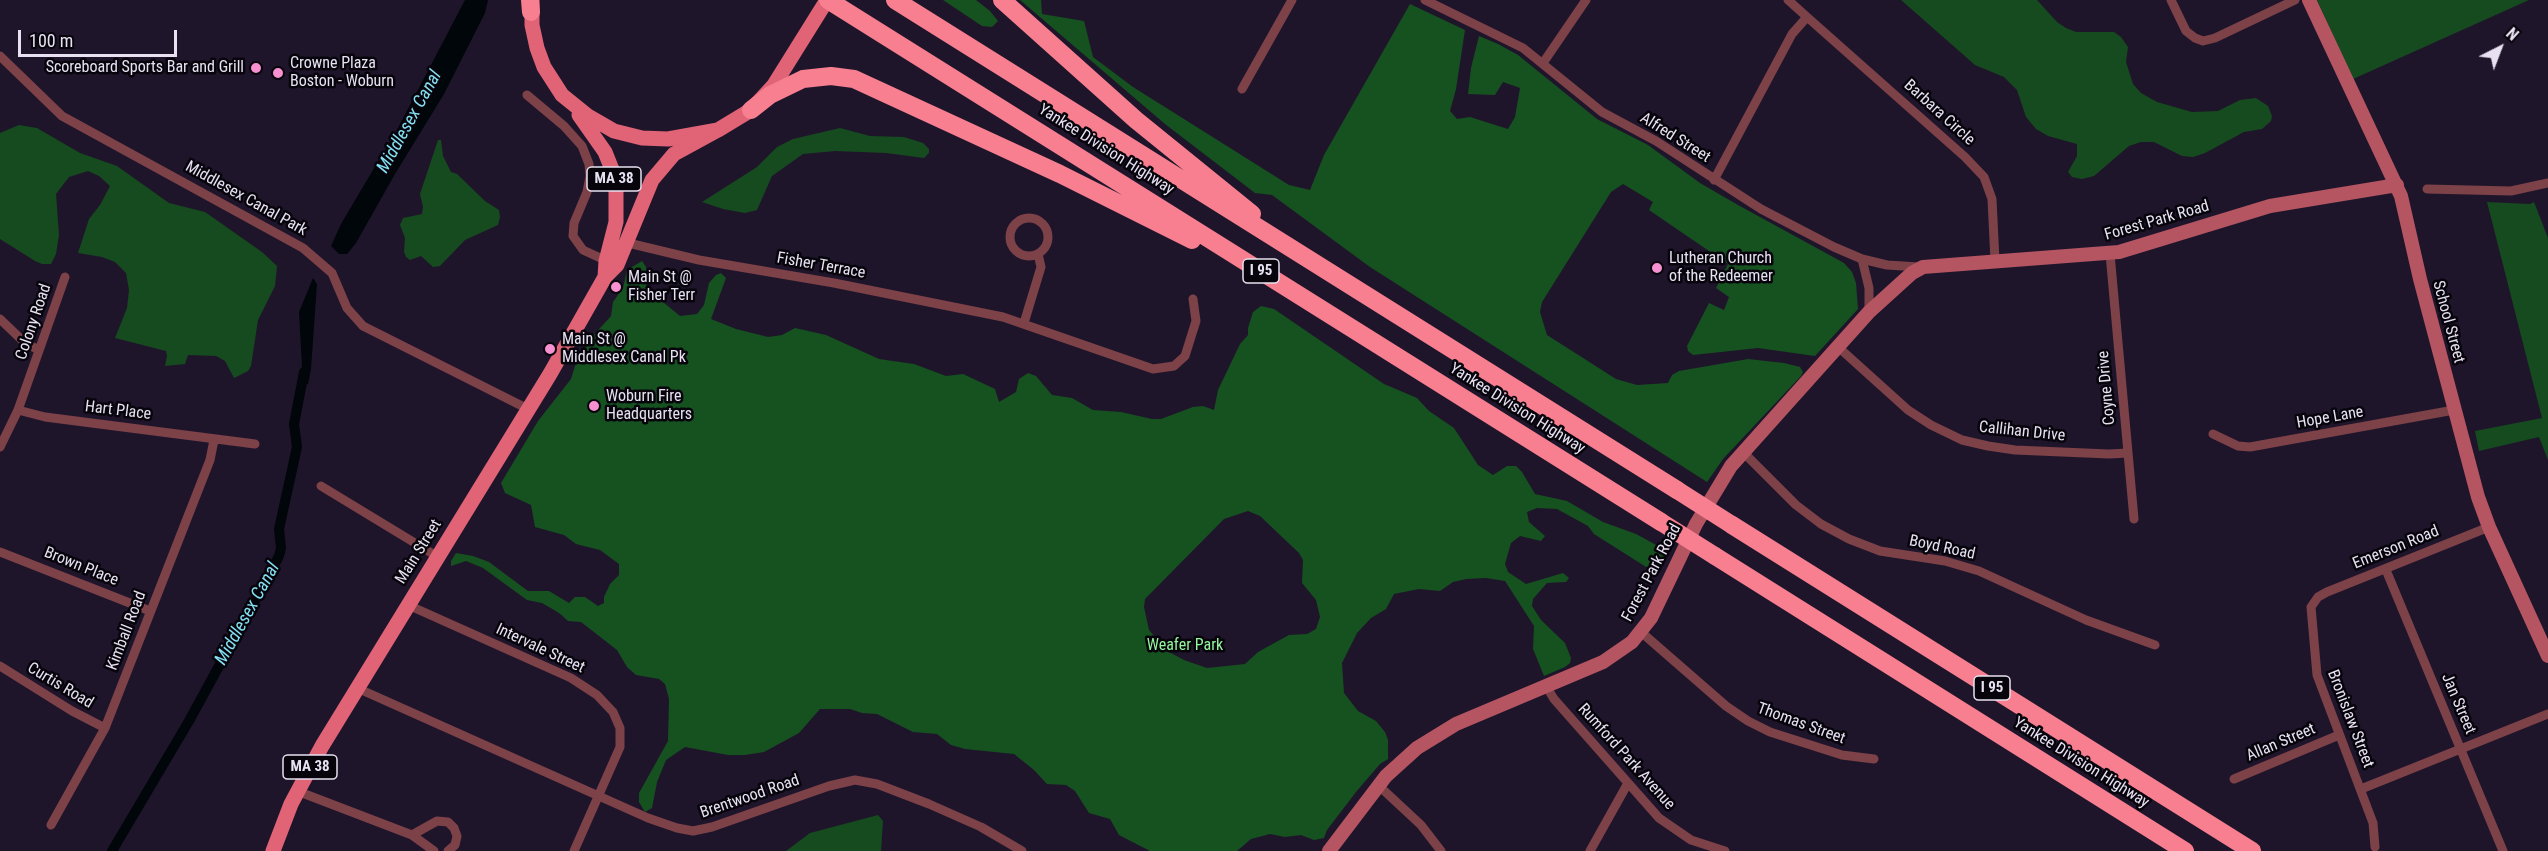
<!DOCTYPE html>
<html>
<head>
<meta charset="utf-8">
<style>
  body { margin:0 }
  #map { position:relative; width:2548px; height:851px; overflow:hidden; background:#1f152b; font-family:"Roboto Condensed",sans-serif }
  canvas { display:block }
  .north { position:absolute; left:2470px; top:18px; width:60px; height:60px; -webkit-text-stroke:4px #07040c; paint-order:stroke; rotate:42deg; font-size:16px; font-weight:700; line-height:24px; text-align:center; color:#e7e1f1 }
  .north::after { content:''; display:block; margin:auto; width:21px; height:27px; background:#e7e1f1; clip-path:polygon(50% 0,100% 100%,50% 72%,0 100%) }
  .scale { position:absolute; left:18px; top:30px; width:159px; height:27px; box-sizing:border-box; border:3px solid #e7e1f1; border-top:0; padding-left:8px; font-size:18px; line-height:21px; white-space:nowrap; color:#e7e1f1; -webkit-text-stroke:4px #07040c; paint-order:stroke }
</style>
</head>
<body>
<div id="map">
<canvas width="2548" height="851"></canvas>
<div class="north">N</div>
<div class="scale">100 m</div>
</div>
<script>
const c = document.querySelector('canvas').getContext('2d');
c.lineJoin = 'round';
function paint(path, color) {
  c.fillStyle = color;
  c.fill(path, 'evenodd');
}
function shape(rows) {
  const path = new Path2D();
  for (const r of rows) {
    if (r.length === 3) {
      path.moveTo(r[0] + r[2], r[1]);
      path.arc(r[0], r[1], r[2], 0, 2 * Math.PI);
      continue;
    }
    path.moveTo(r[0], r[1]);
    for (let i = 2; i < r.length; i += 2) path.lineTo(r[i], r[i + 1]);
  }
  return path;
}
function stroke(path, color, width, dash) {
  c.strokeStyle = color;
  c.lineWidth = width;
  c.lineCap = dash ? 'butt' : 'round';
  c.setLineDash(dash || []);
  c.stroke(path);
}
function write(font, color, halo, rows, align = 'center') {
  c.font = font + ' "Roboto Condensed",sans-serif';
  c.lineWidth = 5;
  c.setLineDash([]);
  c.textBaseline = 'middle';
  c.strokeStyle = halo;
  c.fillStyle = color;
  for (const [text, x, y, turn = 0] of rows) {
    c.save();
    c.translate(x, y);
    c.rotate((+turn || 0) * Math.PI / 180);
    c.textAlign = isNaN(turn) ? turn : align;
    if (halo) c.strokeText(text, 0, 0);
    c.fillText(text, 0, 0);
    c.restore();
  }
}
paint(shape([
  [1901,0,2037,0,2057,22,2066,28,2076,32,2114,32,2121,37,2128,47,2126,62,2133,84,2141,93,2157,102,2192,112,2218,111,2240,100,2256,98,2268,106,2272,116,2271,121,2262,129,2244,132,2205,153,2193,157,2182,156,2154,142,2141,142,2129,146,2094,176,2082,179,2072,177,2068,172,2077,156,2077,144,2048,136,2036,129,2026,117,2017,90,2004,77,1975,65],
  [2317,0,2529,0,2353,79],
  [19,125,37,128,80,153,117,166,169,203,205,212,262,252,277,266,275,286,258,320,251,366,248,371,234,378,225,361,216,356,188,355,185,364,165,366,167,356,166,351,115,338,127,308,129,290,126,273,115,262,102,257,78,253,89,219,100,205,110,186,99,176,88,171,69,177,56,194,59,235,56,254,51,264,42,264,35,261,0,239,0,133],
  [840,128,870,136,904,137,923,143,929,149,929,153,924,158,886,153,835,151,803,154,772,176,757,210,745,213,723,209,702,202,757,167,777,147,793,139],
  [438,140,441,140,443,156,451,172,457,174,485,201,499,210,500,217,498,225,465,240,440,266,433,267,421,256,410,260,406,257,404,252,405,238,400,225,403,218,422,214,423,207,420,194],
  [2487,202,2530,204,2534,202,2548,238,2548,460,2539,437,2479,451,2475,431,2542,418],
  [878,815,883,821,881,851,786,851,810,833]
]), '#164a1f');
paint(shape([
  [943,0,976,0,990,11,998,21,992,27,982,26],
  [1020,0,1041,0,1042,14,1084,21,1093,57,1133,87,1289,185,1310,190,1324,155,1410,4,1465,30,1456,89,1450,111,1457,119,1470,117,1508,129,1515,117,1520,88,1503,82,1495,95,1468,94,1471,68,1479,36,1498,44,1518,55,1597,119,1648,145,1700,183,1738,205,1844,263,1852,272,1856,283,1858,309,1815,356,1758,348,1693,355,1688,351,1687,346,1709,303,1724,310,1729,297,1716,288,1728,264,1649,210,1653,202,1623,184,1611,192,1542,302,1540,312,1547,335,1616,379,1637,385,1668,383,1672,375,1679,371,1748,359,1784,363,1800,367,1803,372,1801,376,1723,459,1707,482,1370,267,1272,195,1255,193,1165,124],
  [642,261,646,267,646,288,680,316,697,314,704,305,709,283,716,275,721,273,726,278,711,319,736,329,768,337,782,335,795,328,826,335,879,359,914,364,946,376,963,374,995,389,999,402,1016,392,1019,379,1028,373,1036,376,1052,395,1072,398,1093,410,1121,412,1152,419,1161,419,1193,407,1203,406,1214,410,1218,390,1240,344,1248,335,1248,328,1253,312,1261,306,1274,309,1384,384,1417,398,1429,411,1454,428,1478,465,1493,475,1507,466,1516,466,1522,472,1535,494,1567,501,1603,522,1636,534,1658,546,1664,557,1662,565,1654,572,1594,534,1588,526,1557,509,1537,508,1527,512,1529,522,1545,536,1541,541,1520,536,1511,543,1505,564,1508,572,1526,584,1563,573,1569,578,1566,582,1547,583,1533,599,1532,606,1541,620,1565,643,1571,658,1570,663,1565,667,1544,676,1533,649,1534,626,1505,581,1486,578,1466,579,1453,582,1440,591,1419,589,1394,594,1386,609,1371,618,1357,633,1342,663,1344,693,1358,711,1376,721,1385,732,1388,740,1388,759,1380,764,1356,792,1327,830,1324,838,1314,840,1301,835,1285,837,1270,834,1251,839,1237,851,1150,851,1119,835,1110,819,1089,813,1075,791,1066,785,1047,784,1034,770,1014,754,965,749,951,745,937,734,913,732,877,714,862,713,850,709,820,709,799,733,764,752,745,755,728,755,685,747,666,760,657,782,652,808,645,812,639,802,639,793,668,741,669,699,665,684,659,679,636,675,627,667,617,650,581,622,568,621,559,613,542,603,527,600,483,568,466,561,451,566,451,561,456,553,473,556,489,562,528,591,549,591,569,603,575,597,585,597,598,606,604,603,604,597,610,584,619,575,619,564,600,550,576,544,564,535,535,527,531,505,505,493,501,483,538,421,571,379,575,366,592,337,611,316,613,302,623,288,627,270],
  [1248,511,1260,516,1299,553,1303,560,1302,583,1316,600,1320,617,1316,629,1307,634,1289,635,1258,652,1245,664,1207,668,1184,660,1167,651,1149,630,1144,607,1145,599,1224,519]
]), '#165120');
paint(shape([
  [465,0,488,0,485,13,444,94,395,174,356,243,347,254,339,254,331,246,341,224,399,126],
  [313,278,317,284,311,369,308,384,303,385,299,312]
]), '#000609');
stroke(shape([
  [112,851,189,721,279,556,281,548,279,529,297,447,294,424,304,372]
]), '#000609', 10);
stroke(shape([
  [1425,0,1523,48,1602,112,1656,141,1761,209,1834,247,1862,259,1887,265,1919,267],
  [1788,0,1807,17],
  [2171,0,2186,31,2195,38,2203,41,2215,38,2295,0],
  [0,56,62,116,303,248,332,273,347,308,363,326,528,409],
  [1543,63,1586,0],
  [1242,89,1292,0],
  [527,95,564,126,582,146,589,164,590,176,587,192,574,223,573,236,583,250,609,262],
  [1714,180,1792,34,1807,17,1965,157,1984,177,1992,199,1995,261],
  [2427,189,2511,191,2548,183],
  [1029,237,19],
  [624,242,699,260,834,283,1003,317,1153,369,1174,366,1185,356,1196,321,1193,299],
  [2110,254,2134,519],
  [1862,259,1869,288,1869,312],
  [0,319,25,343,39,350],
  [1024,323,1041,267,1038,254],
  [1837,346,1908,410,1931,425,1962,440,1988,446,2015,450,2109,454,2128,453],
  [18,410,65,277],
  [2213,434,2238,446,2250,447,2454,410],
  [0,447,18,410,45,417,255,444],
  [1743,452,1796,505,1821,524,1849,539,1880,551,1945,561,1979,571,2086,620,2155,645],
  [321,486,438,557],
  [0,552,150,611],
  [2386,570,2503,851],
  [408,605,571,678,597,695,613,712,620,728,620,747,574,851],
  [1641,632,1726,706,1748,721,1770,732,1842,755,1874,759],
  [0,666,72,711,105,728],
  [1546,686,1554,699,1659,818,1691,840,1725,851],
  [357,688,648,818,677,828,693,831,712,827,829,786,855,780,877,784,929,804,981,827,1022,851],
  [2234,779,2339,735],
  [1378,785,1421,825,1441,851],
  [2361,789,2548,714],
  [297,791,412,835,434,851],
  [51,825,105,728,210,460,214,440],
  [412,835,437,821,448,822,454,828,457,836,455,845,448,851],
  [2375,847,2373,823,2317,675,2311,607,2318,597,2327,592,2489,527],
  [1590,851,1628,783]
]), '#7d4148', 9);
stroke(shape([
  [2309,0,2401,196,2420,279,2478,497,2489,527,2548,656],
  [1329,851,1386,776,1417,748,1456,724,1603,662,1632,642,1651,618,1696,524,1731,466,1869,312,1912,273,1923,267,2119,252,2270,206,2397,185]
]), '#b55562', 14);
stroke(shape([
  [532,0,532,25,537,48,544,67,562,95,588,116,614,131,642,138,668,139,718,130,751,110,774,85,827,0],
  [579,115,605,152,613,172,616,190,616,222,606,261,605,277],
  [273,851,291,804,322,746,550,374,605,277,617,265,652,180,674,154,718,130]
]), '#e06376', 15);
stroke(shape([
  [530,0,531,12],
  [828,0,1661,522],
  [895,0,1677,490],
  [1002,0,1136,120,1252,214],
  [751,110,770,95,803,79,831,76,854,79,1060,174,1192,240],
  [1732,525,2252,851],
  [1715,556,2185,851]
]), '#f77f8f', 18);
stroke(shape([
  [1677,490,1732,525],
  [1661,522,1715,556]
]), '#f77f8f', 18);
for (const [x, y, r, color] of [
  [256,68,6,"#f690d0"],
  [278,73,6,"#f690d0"],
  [1657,268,6,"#f690d0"],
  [616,287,6,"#f690d0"],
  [550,349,6,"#f690d0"],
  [594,406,6,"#f690d0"]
]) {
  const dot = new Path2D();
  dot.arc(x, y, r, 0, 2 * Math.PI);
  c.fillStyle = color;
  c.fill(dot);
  stroke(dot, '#07040c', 2);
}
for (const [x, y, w] of [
  [614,179,54],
  [1261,271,36],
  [1992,688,36],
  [310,767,54]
]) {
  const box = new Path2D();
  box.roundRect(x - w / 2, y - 12, w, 24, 4.5);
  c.fillStyle = '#07040c';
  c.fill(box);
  stroke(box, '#e7e1f1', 1.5);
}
write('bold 15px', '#e7e1f1', null, [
  ["MA 38",614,179],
  ["I 95",1261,271],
  ["I 95",1992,688],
  ["MA 38",310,767]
]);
write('16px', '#e7e1f1', '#07040c', [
  ["Crowne Plaza",290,64],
  ["Boston - Woburn",290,82],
  ["Scoreboard Sports Bar and Grill",244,68,"right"],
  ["Lutheran Church",1669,259],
  ["of the Redeemer",1669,277],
  ["Main St @",628,278],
  ["Fisher Terr",628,296],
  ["Main St @",562,340],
  ["Middlesex Canal Pk",562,358],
  ["Woburn Fire",606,397],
  ["Headquarters",606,415]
], 'left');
write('16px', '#e7e1f1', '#07040c', [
  ["Barbara Circle",1939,113,42],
  ["Alfred Street",1675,138,32],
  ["Yankee Division Highway",1106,150,32],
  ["Middlesex Canal Park",246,199,29],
  ["Forest Park Road",2157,221,-16],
  ["Fisher Terrace",821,266,10],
  ["Colony Road",34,322,-71],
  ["School Street",2448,322,75],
  ["Coyne Drive",2107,388,-95],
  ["Yankee Division Highway",1517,409,32],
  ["Hart Place",118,411,7],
  ["Hope Lane",2330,418,-10],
  ["Callihan Drive",2022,432,6],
  ["Boyd Road",1942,548,12],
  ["Emerson Road",2396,548,-22],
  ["Main Street",419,552,-58],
  ["Brown Place",81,567,22],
  ["Forest Park Road",1652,573,-62],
  ["Kimball Road",127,631,-69],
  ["Intervale Street",540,649,25],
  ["Curtis Road",60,686,31],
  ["Jan Street",2458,704,67],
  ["Bronislaw Street",2350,719,69],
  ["Thomas Street",1801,724,20],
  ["Allan Street",2281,743,-23],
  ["Rumford Park Avenue",1626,757,48],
  ["Yankee Division Highway",2081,763,32],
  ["Brentwood Road",750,797,-19]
]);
write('16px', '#93f79d', '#07040c', [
  ["Weafer Park",1185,646]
]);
write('italic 18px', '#85e2f5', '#07040c', [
  ["Middlesex Canal",410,122,-61],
  ["Middlesex Canal",248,614,-61]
]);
</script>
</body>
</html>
